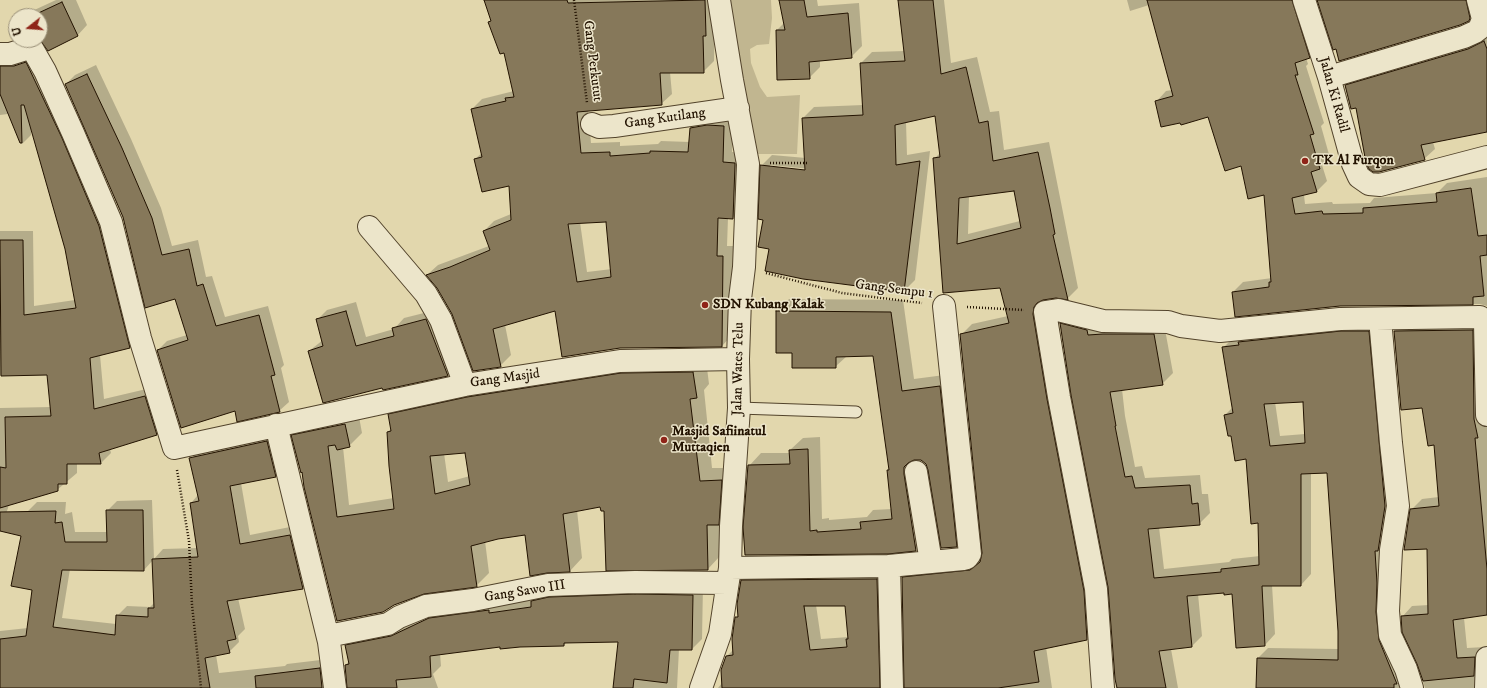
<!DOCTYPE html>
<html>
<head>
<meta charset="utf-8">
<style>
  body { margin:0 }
  #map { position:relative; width:1487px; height:688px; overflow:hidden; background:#e2d7ad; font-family:"IM FELL DW Pica",serif }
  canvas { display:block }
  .north { position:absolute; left:8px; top:8px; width:40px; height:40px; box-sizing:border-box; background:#ece5ca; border:1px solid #9b9179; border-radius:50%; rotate:253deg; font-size:11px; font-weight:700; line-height:16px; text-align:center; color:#221200 }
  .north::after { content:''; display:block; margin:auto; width:14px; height:18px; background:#8f2418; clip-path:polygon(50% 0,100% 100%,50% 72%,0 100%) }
</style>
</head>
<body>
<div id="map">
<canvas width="1487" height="688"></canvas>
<div class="north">U</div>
</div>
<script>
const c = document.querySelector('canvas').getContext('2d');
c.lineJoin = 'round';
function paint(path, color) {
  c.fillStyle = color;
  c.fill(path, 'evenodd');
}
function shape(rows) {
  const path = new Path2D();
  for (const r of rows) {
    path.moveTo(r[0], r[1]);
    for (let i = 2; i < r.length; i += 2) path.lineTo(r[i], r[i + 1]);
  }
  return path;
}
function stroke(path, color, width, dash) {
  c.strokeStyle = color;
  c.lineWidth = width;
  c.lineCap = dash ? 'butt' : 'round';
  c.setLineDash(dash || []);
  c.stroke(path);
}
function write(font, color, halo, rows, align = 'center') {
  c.font = font + ' "IM FELL DW Pica",serif';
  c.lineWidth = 3;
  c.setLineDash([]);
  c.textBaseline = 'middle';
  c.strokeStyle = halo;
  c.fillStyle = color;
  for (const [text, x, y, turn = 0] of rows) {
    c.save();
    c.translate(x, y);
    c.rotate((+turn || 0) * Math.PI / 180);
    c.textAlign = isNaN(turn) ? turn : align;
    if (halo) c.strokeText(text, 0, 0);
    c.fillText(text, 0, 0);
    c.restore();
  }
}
paint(shape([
  [725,0,771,0,772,18,769,44,757,45,750,49,751,63,760,87,767,97,800,95,797,154,755,154]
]), '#c1b690');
paint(shape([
  [56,0,76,0,87,25,77,36,40,39,40,16,26,16,30,12],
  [487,0,715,0,714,61,703,72,670,72,672,94,661,104,588,110,591,143,620,142,620,146,658,144,661,141,690,142,691,128,701,118,734,116,732,152,745,153,743,207,733,218,728,218,727,246,733,246,732,335,722,346,556,310,505,325,511,355,500,366,453,313,438,287,427,275,438,265,489,246,484,231,494,221,511,214,510,185,475,159,482,153,472,109,482,99,514,91,505,52,489,22,492,20],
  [607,221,612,269,587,272,580,222],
  [780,0,817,0,818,6,859,3,862,46,851,57,820,60,820,67,809,78,777,30,784,23],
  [899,0,944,0,951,63,977,57,990,112,999,111,1004,150,1049,142,1078,288,1068,298,1056,297,1044,299,1043,303,1098,628,1087,639,1046,647,1052,688,905,688,903,578,914,567,982,560,983,553,961,335,972,324,1008,316,1001,287,944,292,934,159,941,152,936,114,906,122,907,155,930,151,915,280,904,291,770,248,765,219,761,166,772,155,806,158,803,118,814,107,863,105,861,63,872,52,905,51],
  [770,165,810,169,810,171,770,167],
  [1014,190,1020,221,968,234,969,196],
  [1127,0,1284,0,1288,11,1306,6,1320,47,1306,58,1308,64,1306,66,1324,123,1321,126,1330,158,1322,165,1327,181,1316,192,1304,195,1305,204,1332,202,1333,204,1370,203,1374,198,1437,193,1447,183,1487,177,1487,306,1480,304,1340,306,1233,292,1243,282,1272,278,1265,194,1241,165,1208,116,1180,122,1156,102,1166,91,1172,90,1149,5,1130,11],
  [1293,11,1295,11,1309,53,1307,53],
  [1319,0,1478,0,1479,9,1468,20],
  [1487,35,1487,131,1433,142,1435,149,1424,159,1356,107,1346,86,1357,75],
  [36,53,71,128,139,337,129,347,100,355,104,399,155,387,166,424,156,434,110,449,111,453,101,463,77,463,77,473,57,490,10,502,0,532,0,408,51,407,48,373,0,375,0,231,33,231,34,306,75,300,66,248,31,128,31,135,22,144,8,114,0,115,0,57],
  [96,65,131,139,161,208,172,246,198,240,206,277,212,276,225,317,268,306,284,365,281,368,289,402,279,411,158,350,167,341,187,335,176,298,123,217,66,84,75,75],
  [789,299,903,300,914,379,952,374,969,534,956,546,927,464,921,460,916,459,928,537,916,550,888,553,746,554,749,466,761,453,790,453,790,450,803,438,820,437,822,519,829,518,829,520,867,517,873,510,892,509,888,471,890,469,874,355,847,356,835,367,793,352,777,312],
  [356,302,366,337,394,329,404,318,436,310,458,365,448,375,383,389,383,387,309,351,323,340,317,320,327,310],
  [1071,313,1164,324,1173,373,1162,384,1122,389,1125,416,1135,467,1142,466,1145,478,1200,475,1202,494,1208,494,1210,513,1199,524,1159,527,1164,569,1229,562,1232,559,1260,556,1259,522,1247,458,1232,434,1225,415,1233,407,1223,348,1234,337,1379,321,1395,495,1388,625,1416,688,1257,688,1258,658,1268,648,1339,649,1328,472,1311,473,1311,574,1301,585,1272,585,1275,634,1265,645,1233,593,1225,592,1198,594,1202,636,1192,646,1171,649,1178,688,1116,688,1109,587,1061,324],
  [1304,401,1305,434,1280,436,1275,402],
  [1483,320,1487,411,1487,614,1464,618,1467,648,1485,647,1485,683,1487,688,1425,688,1402,617,1412,606,1429,605,1428,548,1411,510,1422,499,1439,497,1435,444,1395,331,1405,321],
  [706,360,709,384,704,390,712,468,734,468,731,511,719,522,720,556,708,569,601,506,577,510,582,558,570,571,526,534,485,541,489,573,476,586,424,593,394,605,303,471,292,436,305,423,358,411,362,433,349,446,343,447,349,505,394,498,388,432,392,428,389,415,402,402],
  [465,452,470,476,448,482,444,453],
  [277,431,285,467,275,476,241,483,250,535,300,525,312,578,303,588,238,598,245,629,238,636,239,642,229,652,216,655,219,673,285,666,287,664,329,659,330,688,0,688,0,631,28,628,33,590,27,512,37,502,66,502,65,514,72,512,75,532,108,532,107,511,117,501,152,500,154,559,163,549,198,548,191,503,198,495,191,459,200,449],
  [153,560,155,602,150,607,127,606,117,616,116,624,62,618,70,569,144,570],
  [887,568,897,688,718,688,722,683,727,656,734,649,736,618,739,615,742,581,753,570],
  [816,605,846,605,849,637,821,639],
  [703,585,702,639,692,649,679,649,677,688,614,688,619,641,567,642,564,645,501,646,440,653,441,666,433,674,438,688,348,688,346,665,349,661,346,646,357,635,441,608,543,591]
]), '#0003');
const building = shape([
  [484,0,567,0,568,3,705,0,706,36,703,36,704,73,660,73,662,105,577,112,581,153,610,152,610,156,650,153,650,151,688,152,690,128,707,125,724,126,723,162,735,163,735,165,733,219,718,218,717,256,723,256,722,347,620,348,562,357,555,311,493,329,501,367,473,371,452,314,437,288,426,275,450,267,490,250,483,231,511,220,509,186,482,192,474,159,482,157,471,109,506,101,505,98,514,97,504,53,500,54,488,22,491,21,484,0],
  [606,222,611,277,577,282,568,224,606,222],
  [779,0,804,0,807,17,848,13,852,58,809,62,810,79,777,80,776,30,785,30,779,0],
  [898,0,933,0,941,74,966,67,979,123,988,121,993,161,1038,152,1050,208,1055,234,1053,235,1068,300,1056,298,1043,300,1037,303,1034,307,1033,314,1047,399,1084,591,1087,640,1034,651,1039,682,998,688,904,688,902,577,970,570,980,562,982,553,960,334,1009,323,1000,288,943,293,933,158,940,157,935,116,895,125,896,165,920,161,904,292,803,279,765,271,769,249,758,247,763,220,758,219,760,165,805,170,802,118,863,115,860,63,905,61,898,0],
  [1014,191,1021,228,957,244,959,198,1014,191],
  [1147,0,1292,0,1310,58,1295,63,1298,75,1295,75,1314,134,1310,135,1320,169,1311,172,1317,192,1292,198,1295,214,1322,211,1323,214,1363,213,1363,208,1437,202,1436,193,1471,188,1478,236,1487,235,1487,255,1480,256,1484,296,1473,297,1473,305,1340,306,1235,317,1232,292,1269,287,1269,282,1271,282,1264,195,1248,199,1241,166,1225,171,1208,117,1181,125,1180,123,1161,127,1155,101,1173,96,1147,0],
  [1317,0,1466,0,1470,18,1469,21,1460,25,1339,61,1336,49,1333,50,1317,0],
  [62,2,78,36,48,51,40,40,40,16,32,16,62,2],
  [1484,41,1487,49,1487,132,1421,145,1425,160,1379,172,1373,172,1369,169,1366,163,1356,108,1351,109,1345,85,1468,49,1484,41],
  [26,62,62,138,99,226,130,348,90,358,94,409,145,396,157,435,99,453,101,464,67,464,67,484,58,484,58,491,0,508,0,467,6,468,5,417,51,416,47,375,1,376,0,240,23,240,24,315,76,308,65,249,24,105,21,105,22,143,20,143,0,94,0,66,14,66,26,62],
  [87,74,122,148,152,218,162,255,189,249,197,286,203,284,216,326,259,315,275,375,271,376,280,412,237,422,235,411,181,428,157,350,188,340,175,299,145,308,123,217,65,84,87,74],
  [346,311,356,346,394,336,392,328,426,319,448,376,383,390,382,388,323,403,308,351,323,346,316,319,346,311],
  [776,311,891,312,902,391,940,386,957,547,941,548,928,470,926,464,921,460,914,460,908,463,904,467,904,474,916,551,888,554,745,555,743,527,748,465,790,464,789,450,808,449,810,531,817,530,817,532,861,529,860,522,892,519,887,470,889,470,873,356,836,357,836,368,792,368,792,353,776,353,776,311],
  [1060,323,1087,330,1088,335,1103,334,1154,334,1163,385,1110,392,1116,426,1115,426,1125,477,1132,476,1135,488,1190,485,1192,504,1198,503,1200,525,1148,529,1154,578,1221,572,1221,569,1259,565,1258,523,1251,524,1246,459,1235,461,1231,436,1228,436,1224,415,1233,413,1222,347,1239,345,1238,342,1341,331,1369,331,1385,506,1378,551,1375,551,1377,583,1376,612,1379,640,1397,684,1394,684,1394,688,1256,688,1257,658,1338,660,1338,631,1327,473,1301,474,1301,586,1262,586,1265,646,1236,648,1232,594,1224,595,1224,593,1187,596,1192,647,1159,651,1166,688,1117,688,1115,679,1108,587,1071,395,1060,323],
  [1303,402,1305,443,1270,446,1264,404,1303,402],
  [1473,330,1474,419,1478,438,1475,438,1487,569,1487,615,1453,620,1457,658,1475,657,1474,676,1423,681,1417,664,1402,632,1401,616,1428,614,1427,549,1404,550,1410,509,1439,506,1434,445,1428,446,1422,408,1401,410,1394,331,1473,330],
  [693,372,697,398,690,399,700,481,722,480,719,525,707,525,708,570,606,571,604,511,601,511,600,507,563,514,570,572,547,573,530,576,525,535,498,539,471,546,477,587,424,594,394,605,383,612,337,621,304,487,302,472,301,473,291,435,345,424,350,447,337,450,335,445,328,446,337,517,394,509,389,466,387,432,391,431,388,414,467,397,621,373,693,372],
  [465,453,470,485,435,494,430,456,465,453],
  [267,441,276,477,230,486,240,544,290,535,303,589,227,601,236,639,227,641,230,653,205,658,210,688,0,688,0,639,26,636,32,590,11,586,21,536,0,531,0,512,56,511,55,523,62,522,65,542,107,542,106,510,143,510,144,571,62,570,53,627,115,635,116,615,148,617,148,608,154,608,152,559,198,557,190,503,199,501,189,458,267,441],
  [877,579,880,688,722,688,721,670,726,656,733,655,732,639,735,617,738,617,737,604,741,580,877,579],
  [804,606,845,606,848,639,846,639,847,647,810,650,804,606],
  [635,594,693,595,692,650,670,650,667,683,634,679,633,688,613,688,618,642,564,643,564,646,520,647,500,649,500,647,430,656,431,677,396,680,397,688,347,688,345,665,349,664,345,645,391,636,429,618,489,610,489,613,531,607,531,601,549,597,635,594],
  [320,668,322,688,256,688,255,676,320,668]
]);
paint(building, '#86785a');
stroke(building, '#221200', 1);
const service = shape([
  [739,408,856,412]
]);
const minor = shape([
  [1304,0,1329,77,1353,164,1359,177,1369,184,1380,185,1487,157],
  [0,54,10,54,26,49,33,50,45,71,73,133,111,222,140,338,174,448,465,385,620,361,738,359],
  [1329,77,1464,37,1475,32,1479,29,1483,19,1478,0],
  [592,124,599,127,614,126,738,108],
  [369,227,426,294,441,320,465,385],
  [1380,319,1391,443,1398,506,1391,550,1388,611,1390,635,1406,669,1412,688],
  [276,425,329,642,335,688],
  [916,472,931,562],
  [730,568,889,566],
  [328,636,388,624,399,617,426,606,473,600,548,585,635,582,727,583],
  [701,688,720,634,730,568,731,526,739,408,738,359,740,299,744,267,748,164,732,80,719,0],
  [892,688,889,566,963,559,967,558,970,554,944,306],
  [1103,688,1096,589,1059,397,1045,312,1058,310,1103,321,1168,322,1181,326,1220,331,1340,319,1480,317,1483,319,1485,323,1487,415],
  [1486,688,1487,658]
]);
stroke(service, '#52432b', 13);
stroke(minor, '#52432b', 24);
stroke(shape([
  [574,0,587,103],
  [770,163,807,163],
  [766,273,842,293,922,303],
  [967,307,1024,310],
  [177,470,189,541,192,605,201,688]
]), '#221200', 2.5, [1, 2]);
stroke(service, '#ece5ca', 11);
stroke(minor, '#ece5ca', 22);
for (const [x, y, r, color] of [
  [1305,161,4,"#8f2418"],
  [705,305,4,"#8f2418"],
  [664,440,4,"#8f2418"]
]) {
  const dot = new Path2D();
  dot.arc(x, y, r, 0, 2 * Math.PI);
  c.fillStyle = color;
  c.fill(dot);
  stroke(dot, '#ece5ca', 1.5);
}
write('14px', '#221200', '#ece5ca', [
  ["Gang Perkutut",592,61,83],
  ["Jalan Ki Radil",1333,95,74],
  ["Gang Kutilang",665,119,-8],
  ["Gang Sempu 1",894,290,7],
  ["Jalan Wates Telu",739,369,-89],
  ["Gang Masjid",505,379,-8],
  ["Gang Sawo III",525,592,-9]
]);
write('bold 14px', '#221200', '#ece5ca', [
  ["TK Al Furqon",1313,161],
  ["SDN Kubang Kalak",713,305],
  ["Masjid Safiinatul",672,432],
  ["Muttaqien",672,448]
], 'left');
</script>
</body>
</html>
